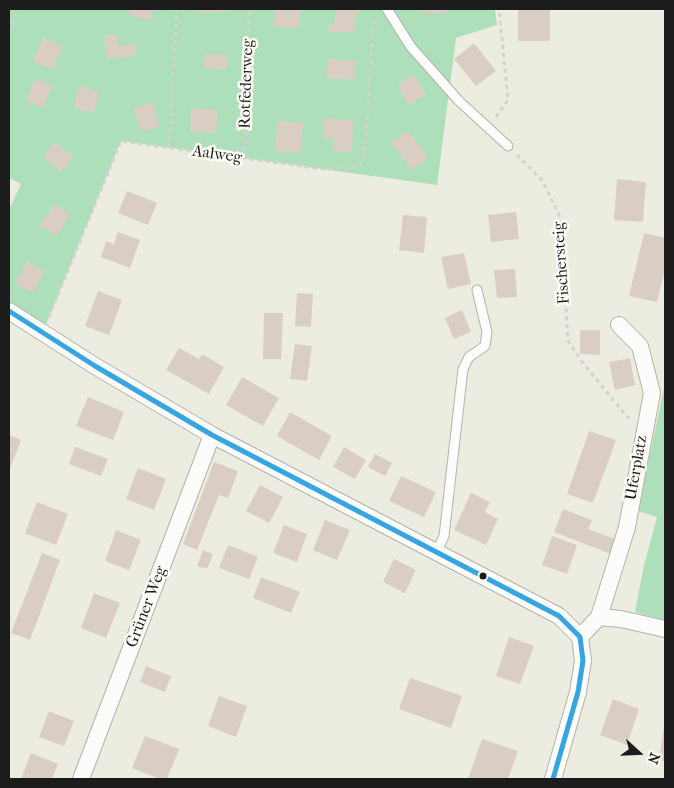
<!DOCTYPE html>
<html>
<head>
<meta charset="utf-8">
<style>
  body { margin:0 }
  #map { position:relative; width:674px; height:788px; overflow:hidden; background:#edece1; font-family:"IM FELL French Canon",serif }
  canvas { display:block }
  .frame { position:absolute; inset:0; border:10px solid #1c1c1c; pointer-events:none }
  .north { position:absolute; left:614px; top:728px; width:50px; height:50px; -webkit-text-stroke:4px #fdfcf7; paint-order:stroke; rotate:110deg; font-size:14px; font-weight:700; line-height:20px; text-align:center; color:#1c1c1c }
  .north::after { content:''; display:block; margin:auto; width:18px; height:22px; background:#1c1c1c; clip-path:polygon(50% 0,100% 100%,50% 72%,0 100%) }
</style>
</head>
<body>
<div id="map">
<canvas width="674" height="788"></canvas>
<div class="frame"></div>
<div class="north">N</div>
</div>
<script>
const c = document.querySelector('canvas').getContext('2d');
c.lineJoin = 'round';
function paint(path, color) {
  c.fillStyle = color;
  c.fill(path, 'evenodd');
}
function shape(rows) {
  const path = new Path2D();
  for (const r of rows) {
    path.moveTo(r[0], r[1]);
    for (let i = 2; i < r.length; i += 2) path.lineTo(r[i], r[i + 1]);
  }
  return path;
}
function stroke(path, color, width, dash) {
  c.strokeStyle = color;
  c.lineWidth = width;
  c.lineCap = dash ? 'butt' : 'round';
  c.setLineDash(dash || []);
  c.stroke(path);
}
function write(font, color, halo, rows, align = 'center') {
  c.font = font + ' "IM FELL French Canon",serif';
  c.lineWidth = 5;
  c.setLineDash([]);
  c.textBaseline = 'middle';
  c.strokeStyle = halo;
  c.fillStyle = color;
  for (const [text, x, y, turn = 0] of rows) {
    c.save();
    c.translate(x, y);
    c.rotate((+turn || 0) * Math.PI / 180);
    c.textAlign = isNaN(turn) ? turn : align;
    if (halo) c.strokeText(text, 0, 0);
    c.fillText(text, 0, 0);
    c.restore();
  }
}
paint(shape([
  [9,9,495,9,497,25,456,38,437,185,121,141,43,332,9,311,9,210,21,184,9,178],
  [665,383,665,620,635,612,644,565,657,517,638,511]
]), '#aedfbb');
paint(shape([
  [130,9,153,9,151,20,128,15],
  [196,9,231,9,231,11,197,13],
  [275,9,300,9,299,28,274,27],
  [336,9,359,9,359,15,356,14,354,33,328,31,329,24,334,25],
  [421,9,446,9,446,14,421,13],
  [518,9,550,9,550,41,518,41],
  [117,34,118,46,135,44,136,55,107,59,104,36],
  [43,38,62,46,52,70,33,61],
  [474,43,496,71,476,86,454,59],
  [205,54,227,55,227,69,204,68],
  [328,59,355,61,354,80,326,78],
  [414,75,426,95,409,105,397,86],
  [35,79,52,86,43,108,26,101],
  [79,86,99,92,94,113,74,108],
  [153,103,159,127,140,131,134,108],
  [191,108,218,110,216,133,190,131],
  [323,119,353,120,352,152,333,151,333,138,323,138],
  [278,121,303,123,300,153,275,151],
  [408,131,428,157,412,170,391,143],
  [55,142,73,157,61,172,43,157],
  [617,179,646,182,643,222,614,220],
  [127,191,157,203,148,225,118,213],
  [55,204,70,215,56,236,40,225],
  [516,212,519,239,491,242,488,215],
  [403,215,427,217,424,253,399,250],
  [118,232,140,240,130,268,101,257,106,241,114,244],
  [644,233,665,238,665,269,657,302,629,296],
  [464,253,471,284,448,289,441,257],
  [27,261,45,271,33,293,15,284],
  [515,269,517,297,497,298,494,270],
  [98,291,122,300,109,335,85,326],
  [297,293,313,294,311,327,295,326],
  [462,310,471,332,454,339,445,318],
  [264,313,283,313,281,359,263,359],
  [580,330,600,330,600,355,580,354],
  [295,344,312,346,307,381,290,379],
  [179,348,199,359,202,354,224,367,209,394,166,370],
  [630,358,635,385,615,390,609,362],
  [242,377,279,398,263,426,226,405],
  [88,397,124,412,113,440,76,426],
  [290,412,332,436,319,460,277,436],
  [589,431,616,440,593,503,567,494],
  [9,435,21,440,9,471],
  [75,447,108,459,101,476,69,464],
  [344,447,366,460,355,479,333,467],
  [375,454,392,463,385,476,368,467],
  [214,462,238,471,228,498,219,495,197,550,183,544],
  [138,468,166,479,154,510,126,499],
  [401,476,436,492,424,517,389,501],
  [260,485,283,497,269,523,246,511],
  [471,493,490,502,485,512,498,519,486,545,454,530],
  [37,502,68,514,56,545,25,533],
  [563,509,592,520,588,529,617,540,611,554,554,532],
  [325,520,350,530,337,560,313,550],
  [284,525,307,534,297,562,273,553],
  [116,530,141,540,129,570,105,561],
  [552,536,577,545,567,574,542,565],
  [228,545,258,557,249,579,219,568],
  [203,550,213,554,207,569,197,566],
  [42,553,60,560,30,640,11,633],
  [394,559,416,570,405,593,383,582],
  [261,577,300,592,291,613,253,598],
  [94,593,120,603,106,638,81,628],
  [509,637,534,646,520,684,496,676],
  [146,666,171,676,165,692,140,682],
  [410,678,462,696,451,728,399,709],
  [219,696,247,706,236,737,208,726],
  [613,699,639,709,627,745,600,735],
  [49,711,74,721,64,746,39,737],
  [664,726,665,726,665,761,659,760],
  [145,736,179,749,167,779,160,779,132,768],
  [482,739,518,751,508,779,468,779],
  [31,753,58,764,52,779,21,779]
]), '#dacec4');
const service = shape([
  [387,9,411,47,459,101,508,146],
  [437,551,444,536,463,369,469,357,485,346,487,332,477,290]
]);
const minor = shape([
  [9,311,95,366,212,435,559,616,580,637,583,661,578,692,553,779],
  [599,617,627,527,652,393,640,346,619,325],
  [580,637,599,617,621,619,665,629],
  [81,779,212,435]
]);
stroke(service, '#b3b2ac', 11);
stroke(minor, '#b3b2ac', 18);
stroke(shape([
  [9,32,19,9],
  [496,117,508,100,499,9],
  [169,148,177,9],
  [517,155,542,180,559,215,563,259,568,341,583,363,629,419],
  [245,159,249,9],
  [49,317,121,141,322,169,360,167,365,150,374,17]
]), '#d3d2cf', 3, [4, 4]);
stroke(service, '#fcfcfa', 9);
stroke(minor, '#fcfcfa', 16);
stroke(shape([
  [9,311,95,366,212,435,559,616,580,637,583,661,578,692,553,779]
]), '#37a5e2', 5);
for (const [x, y, r, color] of [
  [483,576,4.5,"#1c1c1c"]
]) {
  const dot = new Path2D();
  dot.arc(x, y, r, 0, 2 * Math.PI);
  c.fillStyle = color;
  c.fill(dot);
  stroke(dot, '#fdfcf7', 2);
}
write('16px', '#1c1c1c', '#fdfcf7', [
  ["Rotfederweg",247,84,-88],
  ["Aalweg",217,155,8],
  ["Fischersteig",562,263,-94],
  ["Uferplatz",637,468,-80],
  ["Grüner Weg",147,607,-69]
]);
</script>
</body>
</html>
